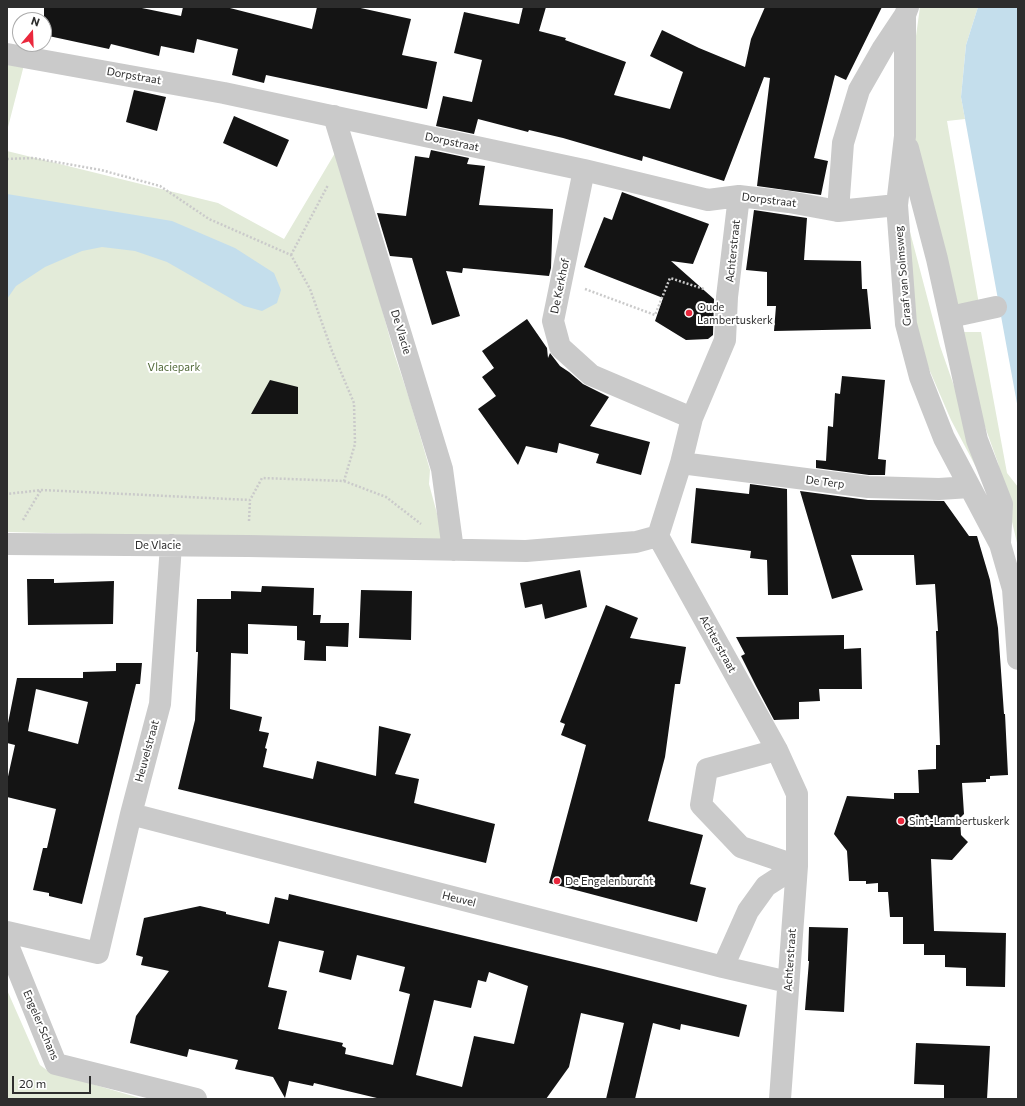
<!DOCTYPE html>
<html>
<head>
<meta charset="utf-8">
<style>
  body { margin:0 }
  #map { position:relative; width:1025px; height:1106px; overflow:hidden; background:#fff; font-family:Commissioner,sans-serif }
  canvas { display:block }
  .frame { position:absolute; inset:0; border:8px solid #2d2d2d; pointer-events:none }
  .north { position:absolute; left:12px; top:12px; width:40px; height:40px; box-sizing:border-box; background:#fff; border:1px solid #ababab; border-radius:50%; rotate:19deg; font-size:11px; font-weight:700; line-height:16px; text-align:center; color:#2d2d2d }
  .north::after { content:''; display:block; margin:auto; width:14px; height:18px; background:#ea283d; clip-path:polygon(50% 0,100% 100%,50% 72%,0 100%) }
  .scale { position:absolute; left:12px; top:1076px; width:79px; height:18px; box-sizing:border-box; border:2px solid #2d2d2d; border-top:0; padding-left:5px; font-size:12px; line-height:14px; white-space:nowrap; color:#2d2d2d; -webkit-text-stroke:3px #fff; paint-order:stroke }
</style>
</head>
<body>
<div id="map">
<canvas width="1025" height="1106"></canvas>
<div class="frame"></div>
<div class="north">N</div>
<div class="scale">20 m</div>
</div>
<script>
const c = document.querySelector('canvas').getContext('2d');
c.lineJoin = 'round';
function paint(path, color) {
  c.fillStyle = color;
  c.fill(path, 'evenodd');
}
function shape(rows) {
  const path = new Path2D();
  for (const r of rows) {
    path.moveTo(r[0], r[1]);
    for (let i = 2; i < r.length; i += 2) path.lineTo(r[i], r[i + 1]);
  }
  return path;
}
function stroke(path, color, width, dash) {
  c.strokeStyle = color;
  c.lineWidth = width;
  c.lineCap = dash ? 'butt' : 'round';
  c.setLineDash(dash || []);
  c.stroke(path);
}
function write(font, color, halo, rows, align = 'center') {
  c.font = font + ' Commissioner,sans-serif';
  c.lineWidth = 4;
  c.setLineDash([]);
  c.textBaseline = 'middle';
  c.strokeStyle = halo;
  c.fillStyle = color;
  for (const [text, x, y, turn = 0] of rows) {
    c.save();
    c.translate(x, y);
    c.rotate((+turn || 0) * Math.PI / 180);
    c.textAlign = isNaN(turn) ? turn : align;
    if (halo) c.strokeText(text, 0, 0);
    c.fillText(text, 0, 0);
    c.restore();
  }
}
paint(shape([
  [920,7,978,7,966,45,961,97,965,119,947,121,980,310,959,313,908,133,908,94],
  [7,64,24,65,7,131],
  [338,148,394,353,410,401,430,470,429,484,445,543,7,532,7,151,218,203,284,239],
  [909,228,940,346,981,463,985,484,951,420,926,362,912,308],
  [963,332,981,332,1007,473,1018,487,1018,547,998,463,954,340],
  [7,990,40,1065,48,1071,143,1099,7,1099]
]), '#e3ebd9');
paint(shape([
  [978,7,1018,7,1018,409,961,97,966,45],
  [7,194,172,221,235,248,274,273,281,290,277,303,262,311,244,306,167,262,135,251,102,247,82,251,45,267,16,286,7,299]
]), '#c4deec');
paint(shape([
  [44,7,137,7,181,16,183,7,226,7,312,29,317,7,356,7,411,19,402,55,437,62,427,109,266,75,264,83,232,75,238,49,197,39,194,53,161,46,159,56,111,44,109,49,44,35],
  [523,7,546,7,539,31,566,38,565,40,626,62,614,95,670,109,683,72,650,56,662,30,699,48,745,67,751,39,765,7,882,7,846,80,835,75,814,158,828,161,821,195,757,186,770,78,764,77,724,181,643,156,642,161,563,138,529,130,528,132,478,119,474,134,436,126,443,96,472,102,482,60,454,53,464,12,519,24],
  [134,90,166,97,157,131,126,122],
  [234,116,289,140,277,167,223,143],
  [431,150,469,158,467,164,485,166,479,205,553,209,551,268,549,276,463,268,462,273,446,271,460,316,432,325,412,258,390,256,377,213,406,216,415,156,429,158],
  [622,192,709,224,693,264,671,261,714,299,713,335,708,339,686,340,655,321,663,298,584,267,604,217,612,220],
  [754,210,807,218,804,260,861,261,862,289,867,289,871,329,774,331,776,306,767,306,767,272,746,270],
  [527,319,547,348,548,358,550,353,560,366,569,372,583,384,609,397,590,426,650,442,641,475,596,463,599,454,559,443,557,453,526,446,518,465,478,409,496,396,482,377,494,368,482,351],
  [842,376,885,380,878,459,886,460,885,475,869,475,816,468,816,460,826,461,828,426,833,427,835,393,840,394],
  [270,380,298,387,298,414,251,414],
  [750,484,787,489,788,595,768,595,767,560,750,558,751,551,691,543,696,488,749,494],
  [800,491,868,500,944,501,969,536,977,536,990,580,998,628,1004,714,1005,714,1008,775,990,776,990,779,986,779,986,782,962,783,964,814,960,818,961,835,968,842,952,860,931,859,934,931,1006,933,1005,987,966,986,966,968,945,967,945,955,924,955,924,944,903,944,903,917,890,917,888,892,878,892,878,883,866,884,866,881,849,881,847,851,834,834,847,796,894,799,894,793,919,793,918,770,936,769,936,745,940,745,936,631,938,631,935,584,916,585,914,555,851,555,863,590,832,599],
  [580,570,587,607,545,619,542,604,525,608,520,583],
  [27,579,54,579,54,583,114,581,113,624,28,625],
  [262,586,314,588,313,615,321,615,320,623,349,623,348,647,326,646,326,661,304,660,305,641,297,640,297,626,248,624,248,654,231,653,230,709,262,717,259,731,269,733,265,748,267,749,263,767,313,779,317,761,376,776,379,726,411,734,395,774,419,779,414,803,495,824,486,863,178,789,195,720,198,652,196,652,197,599,231,599,231,591,261,592],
  [361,590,412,591,411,640,359,638],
  [606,605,638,618,630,638,686,647,680,684,675,684,665,757,648,821,703,835,690,884,706,888,697,922,549,883,586,745,561,735,565,724,560,722],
  [844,635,844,649,861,648,862,689,819,689,820,701,799,702,799,719,774,720,756,686,741,656,745,654,736,637],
  [116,663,142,663,140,684,136,684,82,904,49,896,49,893,33,890,43,848,47,848,56,809,7,797,7,781,15,745,7,743,7,728,17,678,83,678,83,672,116,671],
  [36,689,88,702,78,744,28,731],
  [289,894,603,969,747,1005,739,1037,681,1024,680,1030,653,1023,635,1099,606,1099,624,1023,581,1013,569,1067,546,1099,381,1099,314,1083,313,1086,289,1081,285,1098,273,1077,235,1069,238,1060,189,1049,187,1057,130,1043,136,1016,169,971,141,965,143,957,136,955,144,918,200,906,226,912,226,914,269,924,275,897,288,900],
  [279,941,324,951,319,972,351,980,357,955,405,967,399,991,410,994,393,1065,345,1054,346,1048,342,1046,343,1043,278,1029,287,991,268,987],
  [489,972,528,986,514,1044,474,1036,462,1087,416,1075,434,1000,471,1008,478,980,486,982],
  [809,927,848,928,844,1012,805,1010,809,961,808,961],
  [916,1043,990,1046,987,1099,944,1099,944,1085,914,1084]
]), '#141414');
stroke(shape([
  [7,159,33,158,101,170,160,186,209,219,291,255,310,289,332,351,354,403,355,444,344,481,262,478,250,500,42,490,7,494],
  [291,255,328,185],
  [585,289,655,315,670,278,704,289],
  [344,481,386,497,421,524],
  [23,520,41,490],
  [249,521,250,500]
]), '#cacaca', 2.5, [2, 2]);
stroke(shape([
  [908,7,905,15,905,136,897,205,906,324,920,377,944,438,1000,544,1013,589,1018,659],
  [7,54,224,93,584,170,708,200,739,196,789,202,838,211,897,205],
  [334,116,442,469,453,550],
  [908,148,937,259,977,440,1002,504,1000,543],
  [584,170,553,321,560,347,591,375,692,418],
  [739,196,727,297,725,340,692,418,681,463,658,536,777,750,797,794,797,866,780,1099],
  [838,211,843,143,859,90,883,48,905,15],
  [950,317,996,307],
  [681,463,868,487,939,489,970,487],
  [7,544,248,546,526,551,636,542,658,536],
  [777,750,707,769,701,805,741,847,797,866],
  [131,814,723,967,788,982],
  [7,932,98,953,131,814,160,704,171,545],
  [7,943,56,1064,196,1099],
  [723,967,748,911,766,886,797,866]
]), '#cacaca', 22);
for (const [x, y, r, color] of [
  [689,313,4,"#ea283d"],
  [901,821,4,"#ea283d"],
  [557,881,4,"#ea283d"]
]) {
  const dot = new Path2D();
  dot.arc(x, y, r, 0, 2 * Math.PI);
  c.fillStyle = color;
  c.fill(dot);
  stroke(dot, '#fff', 1.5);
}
write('11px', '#2d2d2d', '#fff', [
  ["Dorpstraat",134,76,10],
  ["Dorpstraat",452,142,12],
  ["Dorpstraat",769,200,7],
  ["Achterstraat",733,251,-84],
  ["Graaf van Solmsweg",903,276,-95],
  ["De Kerkhof",560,286,-78],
  ["De Vlacie",401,332,73],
  ["De Terp",825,482,7],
  ["De Vlacie",158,545],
  ["Achterstraat",718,644,61],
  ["Heuvelstraat",147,751,-75],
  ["Heuvel",459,899,14],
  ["Achterstraat",790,960,-86],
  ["Engeler Schans",41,1025,67]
]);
write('11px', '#2d2d2d', '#fff', [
  ["Oude",697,307],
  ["Lambertuskerk",697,320],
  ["Sint-Lambertuskerk",909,821],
  ["De Engelenburcht",565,881]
], 'left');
write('11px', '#516939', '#fff', [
  ["Vlaciepark",174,367]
]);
</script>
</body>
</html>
